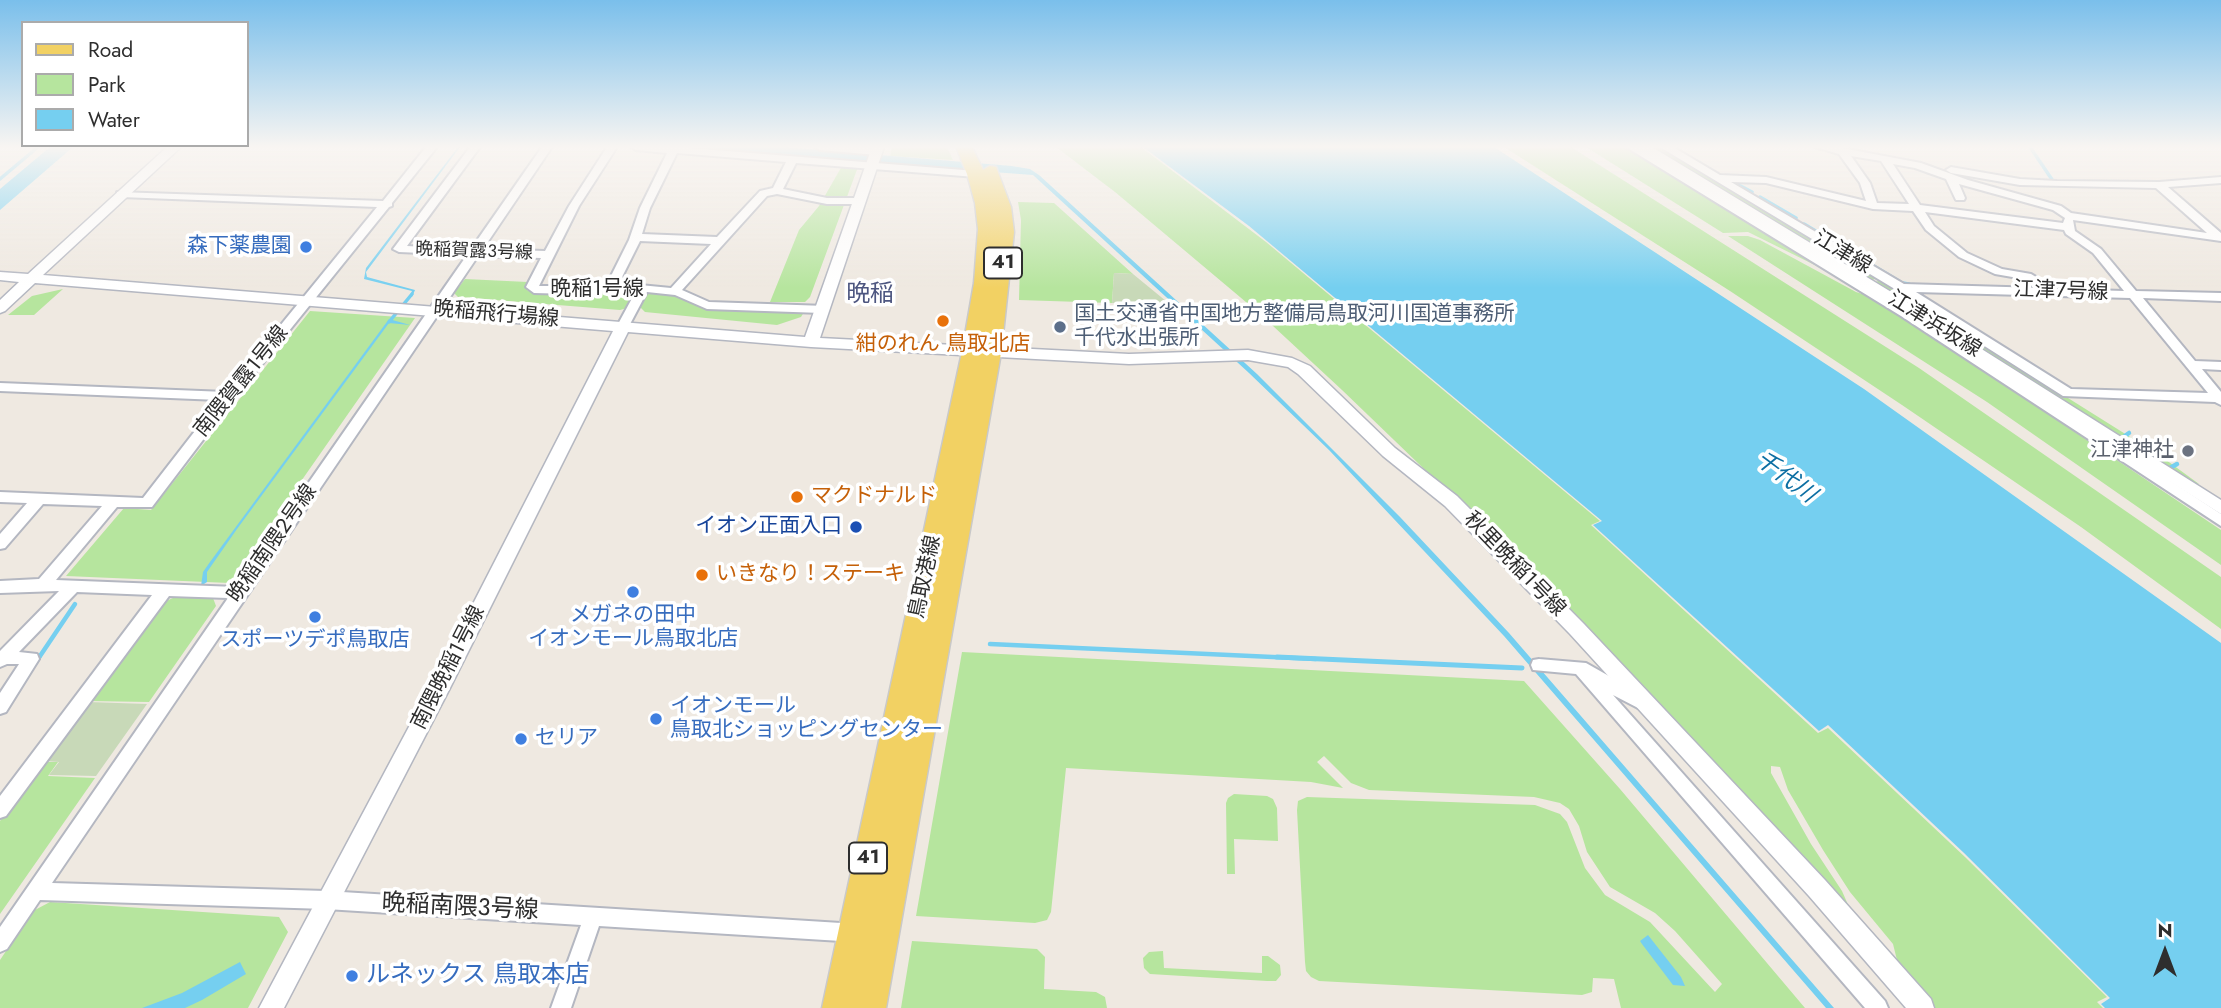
<!DOCTYPE html>
<html>
<head>
<meta charset="utf-8">
<style>
  body { margin:0 }
  #map { position:relative; width:2221px; height:1008px; overflow:hidden; background:#efe9e1; font-family:Jost,sans-serif }
  canvas { display:block }
  .legend { position:absolute; left:21px; top:21px; width:228px; height:126px; box-sizing:border-box; background:#fff; border:2px solid #ababab; margin:0; padding:9px 12px; list-style:none; font-size:21px; color:#2e2e2e }
  .legend li { display:flex; align-items:center; gap:14px; height:35px }
  .legend b { width:35px; border:2px solid #ababab }
  .north { position:absolute; left:2130px; top:917px; width:70px; height:70px; -webkit-text-stroke:5px #fff; paint-order:stroke; rotate:0deg; font-size:19px; font-weight:700; line-height:28px; text-align:center; color:#2e2e2e }
  .north::after { content:''; display:block; margin:auto; width:24px; height:32px; background:#2e2e2e; clip-path:polygon(50% 0,100% 100%,50% 72%,0 100%) }
</style>
</head>
<body>
<div id="map">
<canvas width="2221" height="1008"></canvas>
<ul class="legend">
<li><b style="height:9px;background:#f2d163"></b>Road</li>
<li><b style="height:19px;background:#b6e59e"></b>Park</li>
<li><b style="height:19px;background:#75cff0"></b>Water</li>
</ul>
<div class="north">N</div>
</div>
<script>
const c = document.querySelector('canvas').getContext('2d');
c.lineJoin = 'round';
function paint(path, color) {
  c.fillStyle = color;
  c.fill(path, 'evenodd');
}
function shape(rows) {
  const path = new Path2D();
  for (const r of rows) {
    path.moveTo(r[0], r[1]);
    for (let i = 2; i < r.length; i += 2) path.lineTo(r[i], r[i + 1]);
  }
  return path;
}
function stroke(path, color, width, dash) {
  c.strokeStyle = color;
  c.lineWidth = width;
  c.lineCap = dash ? 'butt' : 'round';
  c.setLineDash(dash || []);
  c.stroke(path);
}
function write(font, color, halo, rows, align = 'center') {
  c.font = font + ' Jost,"Noto Sans JP",sans-serif';
  c.lineWidth = 7;
  c.setLineDash([]);
  c.textBaseline = 'middle';
  c.strokeStyle = halo;
  c.fillStyle = color;
  for (const [text, x, y, turn = 0] of rows) {
    c.save();
    c.translate(x, y);
    c.rotate((+turn || 0) * Math.PI / 180);
    c.textAlign = isNaN(turn) ? turn : align;
    if (halo) c.strokeText(text, 0, 0);
    c.fillText(text, 0, 0);
    c.restore();
  }
}
paint(shape([
  [892,147,947,147,953,160,890,156],
  [1056,147,1141,147,1266,242,1600,521,1591,525,1818,733,1828,728,1965,857,2107,997,2097,1002,2103,1008,1933,1008,1898,964,1893,944,1850,892,1823,850,1788,790,1780,767,1771,766,1771,773,1811,844,1842,891,1856,923,1447,491,1342,390,1259,313,1115,192],
  [1504,147,1571,147,1919,368,2221,577,2221,629,2081,527,1902,405,1730,291],
  [1586,147,1625,147,1845,280,1748,232,1723,233],
  [1649,147,1657,147,1689,165,1878,278,1872,280],
  [842,166,858,167,810,297,805,302,770,302,799,230,819,206],
  [1018,202,1054,203,1133,274,1114,273,1112,303,1019,300,1021,220],
  [1728,236,1748,236,1760,240,1856,292,1872,297,2017,393,2221,530,2221,565,1987,402],
  [465,279,528,282,526,287,528,291,568,293,619,288,638,290,627,308,620,310,458,297,454,293],
  [1880,280,2162,457,2199,484,2191,483,1874,283],
  [63,289,34,315,8,315,32,296],
  [653,292,674,295,704,307,804,312,801,317,777,325,645,312,640,307,648,293],
  [310,311,415,318,230,583,66,576,124,508,151,510],
  [175,597,213,598,216,606,149,702,89,701,162,603],
  [962,652,1524,681,1620,789,1805,1008,1621,1008,1614,979,1593,978,1592,992,1582,995,1319,981,1311,977,1306,971,1305,962,1297,810,1298,801,1307,797,1535,805,1560,814,1567,822,1585,868,1605,895,1650,922,1715,992,1722,984,1675,931,1655,913,1610,887,1587,852,1579,826,1569,809,1560,803,1534,797,1369,790,1351,783,1324,756,1317,762,1343,788,1311,782,1066,768,1051,912,1047,920,1035,923,916,916],
  [44,762,58,762,48,776,95,778,0,914,0,821],
  [1234,794,1267,796,1273,799,1277,808,1278,841,1234,839,1235,874,1227,874,1226,803,1228,798],
  [50,902,279,917,288,932,248,1008,0,1008,0,960,33,911],
  [912,941,1037,949,1045,957,1044,989,1096,992,1105,997,1107,1008,901,1008],
  [1163,951,1164,968,1262,973,1262,956,1268,956,1280,965,1281,975,1276,981,1267,981,1150,974,1144,968,1143,958,1149,952]
]), '#b6e59e');
paint(shape([
  [1114,273,1133,274,1172,306,1112,303],
  [88,702,147,704,96,776,49,775,59,762,45,761]
]), '#c8d9b8');
paint(shape([
  [50,147,73,147,0,210,0,189],
  [458,147,460,147,366,272,367,277,415,290,412,297,409,297,412,291,364,279,366,268],
  [656,147,784,147,1012,166,1030,169,1039,175,1257,374,1400,517,1509,633,1834,1008,1826,1008,1504,636,1329,450,1249,373,1033,175],
  [1143,147,1494,147,1864,389,2221,643,2221,1008,2105,1008,2101,1004,2110,998,1964,853,1828,725,1819,731,1593,525,1602,521,1249,226],
  [389,319,410,325,389,323,237,529,207,572,207,582,201,586,203,572,210,562],
  [1648,935,1681,977,1685,986,1673,985,1642,944,1640,941],
  [240,962,246,974,202,1000,185,1008,142,1008,182,993]
]), '#75cff0');
stroke(shape([
  [2030,147,2053,181],
  [0,179,38,147],
  [1731,181,1752,192],
  [1760,197,1796,218],
  [1804,224,1902,283,1909,284],
  [1909,303,1914,301],
  [1929,316,1933,314],
  [389,322,412,294],
  [1948,327,1952,326]
]), '#75cff0', 3.5);
stroke(shape([
  [2122,438,2129,433],
  [2146,453,2154,448],
  [2170,468,2177,464],
  [990,644,1316,659],
  [38,659,75,604]
]), '#75cff0', 4.5);
stroke(shape([
  [1277,657,1522,668],
  [36,662,39,657]
]), '#75cff0', 5);
const minor = shape([
  [426,147,437,147,392,203,392,206,389,207,234,399,152,507,117,507,56,580,236,587,467,255,399,252,393,249,470,147,480,147,407,246,471,249,542,147,552,147,483,249,545,251,569,206,607,147,617,147,579,206,539,286,571,286,607,284,629,240,640,208,667,153,636,150,631,147,677,147,976,171,981,174,976,177,796,163,783,189,827,198,860,198,865,201,860,204,827,204,777,194,767,196,682,290,709,302,826,306,828,309,822,313,707,309,675,295,647,292,629,326,623,330,617,326,636,291,621,290,571,294,534,293,526,287,541,258,478,256,52,883,326,891,857,924,864,927,866,933,864,939,857,942,599,926,571,1008,551,1008,581,925,326,909,40,900,7,949,0,952,0,927,228,598,169,596,6,816,0,818,0,796,152,595,77,592,19,652,37,654,39,659,6,712,0,714,0,693,19,664,7,664,0,667,0,651,59,591,0,593,0,581,39,579,102,506,43,504,5,548,0,549,0,534,27,503,0,502,0,492,143,498,219,400,0,391,0,383,226,392,377,207,121,197,117,196,117,192,383,201,426,147],
  [677,153,786,162,773,188,760,191,717,237,642,234,650,208,677,153],
  [640,241,711,244,671,288,619,283,640,241],
  [815,147,857,147,877,149,882,152,877,155,820,150,815,147],
  [1626,147,1638,147,1909,310,2221,514,2221,526,1901,316,1626,147],
  [1660,147,1673,147,1720,175,1766,177,1866,201,1860,183,1839,154,1815,147,1837,147,1921,163,1968,180,2061,206,2071,213,2207,233,2156,188,2020,185,1951,173,1946,170,1951,167,2020,179,2057,181,2159,182,2221,177,2221,183,2168,187,2221,233,2221,241,2073,220,2075,231,2101,249,2136,291,2221,293,2221,301,2143,298,2195,361,2221,362,2221,370,2202,369,2221,392,2221,405,2215,402,2063,396,1898,291,1660,147],
  [1851,156,1881,161,1909,204,1877,203,1870,183,1851,156],
  [1893,164,1915,168,1946,179,1956,200,1964,200,1965,198,1959,184,2053,210,2065,218,2063,223,1920,205,1893,164],
  [1731,182,1766,183,1873,209,1913,211,1926,230,1959,257,1995,274,2024,279,2040,288,1904,284,1731,182],
  [1925,212,2064,230,2066,234,2093,253,2124,291,2056,289,2031,274,2002,269,1967,253,1934,226,1925,212],
  [1916,292,2130,298,2208,393,2071,389,1916,292],
  [1539,659,1586,663,1646,697,1648,702,1646,707,1640,709,1613,695,1885,1001,1888,1008,1865,1008,1576,674,1533,670,1531,665,1533,660,1539,659]
]);
const tertiary = shape([
  [167,147,181,147,43,275,805,337,872,147,884,147,820,338,1129,354,1248,350,1292,358,1310,366,1395,448,1457,496,1584,624,1825,880,1931,999,1934,1008,1906,1008,1809,896,1570,634,1445,506,1383,456,1298,374,1288,367,1248,360,1129,364,811,347,628,332,449,690,284,1008,259,1008,435,678,613,331,35,283,5,311,0,313,0,300,19,282,0,280,0,272,28,274,167,147],
  [1637,147,1652,147,1888,290,2221,500,2221,514,1878,296,1637,147]
]);
const primary = shape([
  [956,147,972,147,983,170,990,166,996,167,1011,207,1014,232,1001,353,886,1008,854,1008,899,778,854,1008,822,1008,962,352,974,283,978,229,975,203,967,174,956,147]
]);
stroke(minor, '#b4b7c1', 4);
stroke(tertiary, '#b4b7c1', 3);
stroke(primary, '#c9c9c9', 3);
paint(minor, '#fff');
paint(tertiary, '#fff');
paint(primary, '#f2d163');
const sky = c.createLinearGradient(0, 0, 0, 288);
sky.addColorStop(0, '#7abfeb');
sky.addColorStop(0.51, '#f8f5f2');
sky.addColorStop(1, '#f8f5f200');
c.fillStyle = sky;
c.fillRect(0, 0, 2221, 288);
for (const [x, y, r, color] of [
  [306,247,7,"#3f7fe0"],
  [943,321,7,"#e8710a"],
  [1060,327,7,"#5c6f8a"],
  [2188,451,7,"#6b7280"],
  [797,497,7,"#e8710a"],
  [856,527,7,"#1a4fb4"],
  [702,575,7,"#e8710a"],
  [633,592,7,"#3f7fe0"],
  [315,617,7,"#3f7fe0"],
  [656,719,7,"#3f7fe0"],
  [521,739,7,"#3f7fe0"],
  [352,976,7,"#3f7fe0"]
]) {
  const dot = new Path2D();
  dot.arc(x, y, r, 0, 2 * Math.PI);
  c.fillStyle = color;
  c.fill(dot);
  stroke(dot, '#fff', 2.5);
}
write('18px', '#2e2e2e', '#fff', [
  ["晩稲賀露3号線",474,252,2]
]);
for (const [x, y, w] of [
  [1003,263,38],
  [868,858,38]
]) {
  const box = new Path2D();
  box.roundRect(x - w / 2, y - 15.5, w, 31, 5);
  c.fillStyle = '#fff';
  c.fill(box);
  stroke(box, '#2e2e2e', 2);
}
write('bold 19px', '#2e2e2e', null, [
  ["41",1003,263],
  ["41",868,858]
]);
write('21px', '#366cbe', '#fff', [
  ["森下薬農園",292,247,"right"],
  ["メガネの田中",633,616],
  ["イオンモール鳥取北店",633,640],
  ["スポーツデポ鳥取店",315,641],
  ["イオンモール",670,707,"left"],
  ["鳥取北ショッピングセンター",670,731,"left"],
  ["セリア",535,739,"left"]
]);
write('21px', '#2e2e2e', '#fff', [
  ["江津線",1842,253,31],
  ["晩稲1号線",597,290],
  ["江津7号線",2061,292,2],
  ["晩稲飛行場線",496,315,5],
  ["江津浜坂線",1934,325,32],
  ["南隈賀露1号線",242,382,-51],
  ["晩稲南隈2号線",273,544,-55],
  ["秋里晩稲1号線",1514,565,46],
  ["鳥取港線",926,577,-78],
  ["南隈晩稲1号線",449,668,-63]
]);
write('21px', '#4e5e75', '#fff', [
  ["国土交通省中国地方整備局鳥取河川国道事務所",1074,315],
  ["千代水出張所",1074,339]
], 'left');
write('21px', '#c56008', '#fff', [
  ["紺のれん 鳥取北店",943,345,"center"],
  ["マクドナルド",811,497],
  ["いきなり！ステーキ",716,575]
], 'left');
write('21px', '#5b616d', '#fff', [
  ["江津神社",2174,451]
], 'right');
write('21px', '#164399', '#fff', [
  ["イオン正面入口",842,527]
], 'right');
write('italic 23px', '#0d6fa3', '#fff', [
  ["千代川",1785,478,37]
]);
write('24px', '#4d5680', '#fff', [
  ["晩稲",870,295]
]);
write('24px', '#2e2e2e', '#fff', [
  ["晩稲南隈3号線",460,908,3]
]);
write('24px', '#366cbe', '#fff', [
  ["ルネックス 鳥取本店",366,976]
], 'left');
</script>
</body>
</html>
